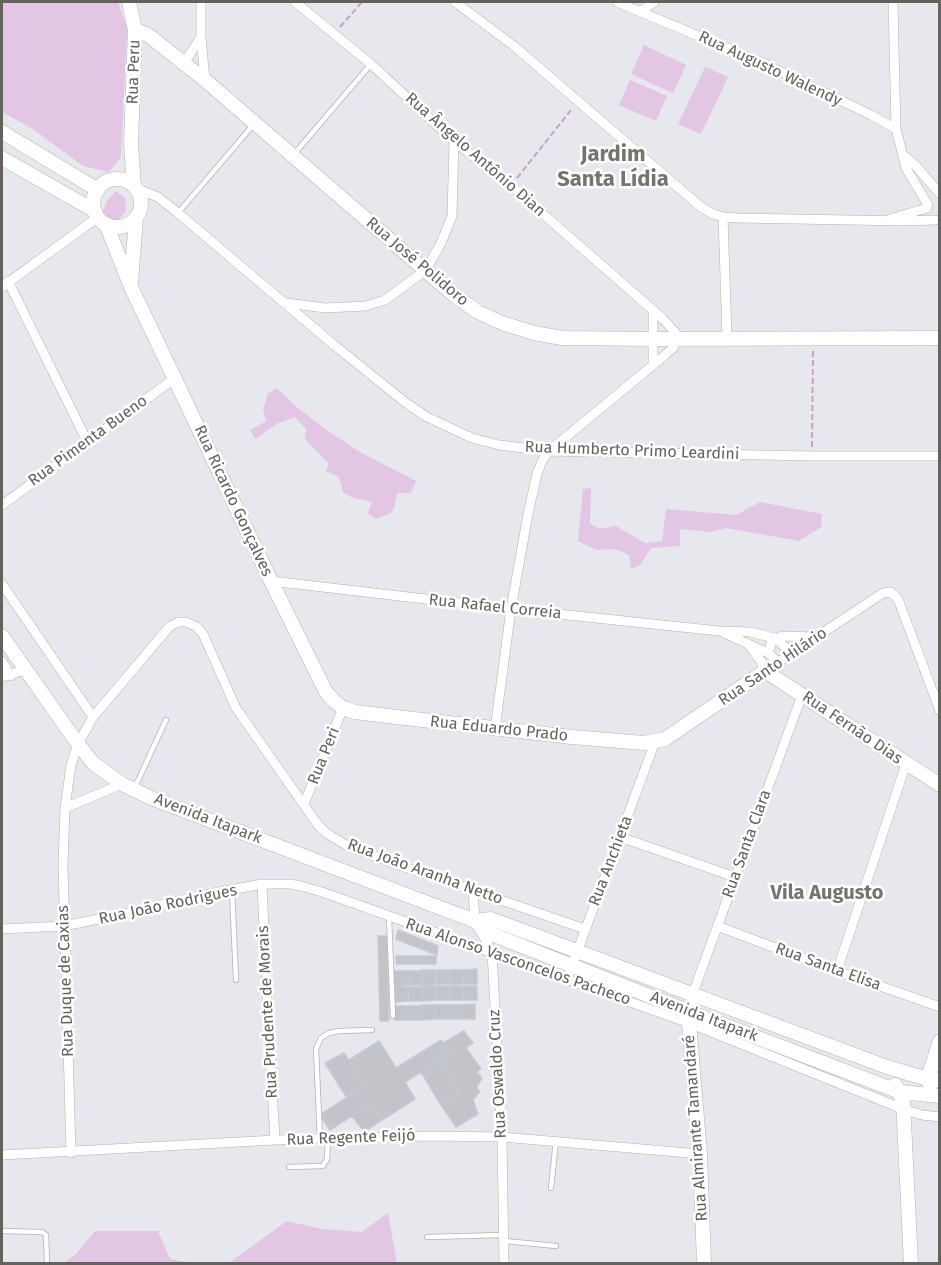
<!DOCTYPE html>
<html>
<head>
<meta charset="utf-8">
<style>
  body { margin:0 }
  #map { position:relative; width:941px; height:1265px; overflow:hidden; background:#e6e8ee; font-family:"Fira Sans",sans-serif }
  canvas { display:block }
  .frame { position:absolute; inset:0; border:3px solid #65615d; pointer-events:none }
</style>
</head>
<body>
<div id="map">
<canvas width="941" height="1265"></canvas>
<div class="frame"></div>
</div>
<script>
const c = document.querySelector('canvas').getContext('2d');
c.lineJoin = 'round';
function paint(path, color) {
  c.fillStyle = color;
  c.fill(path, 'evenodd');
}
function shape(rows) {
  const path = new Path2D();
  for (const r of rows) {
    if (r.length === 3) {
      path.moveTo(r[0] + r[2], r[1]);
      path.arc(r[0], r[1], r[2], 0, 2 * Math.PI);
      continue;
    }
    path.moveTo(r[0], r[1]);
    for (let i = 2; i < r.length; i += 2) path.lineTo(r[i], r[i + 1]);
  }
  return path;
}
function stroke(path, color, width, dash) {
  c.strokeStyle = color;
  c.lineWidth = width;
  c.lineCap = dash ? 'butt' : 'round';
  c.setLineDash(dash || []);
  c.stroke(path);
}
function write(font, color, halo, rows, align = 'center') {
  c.font = font + ' "Fira Sans",sans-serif';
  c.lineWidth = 5;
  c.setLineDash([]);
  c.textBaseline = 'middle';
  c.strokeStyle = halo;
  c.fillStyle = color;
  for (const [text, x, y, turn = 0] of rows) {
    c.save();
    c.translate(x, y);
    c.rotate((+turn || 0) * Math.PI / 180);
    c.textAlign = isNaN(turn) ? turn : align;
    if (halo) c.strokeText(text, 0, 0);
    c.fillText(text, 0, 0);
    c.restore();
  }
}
paint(shape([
  [2,2,118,2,127,28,121,157,109,172,83,166,33,129,2,112],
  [644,45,686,65,673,93,631,74],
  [705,67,728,77,701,134,678,124],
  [630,80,667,96,656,121,619,105],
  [116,191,125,198,126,211,117,221,110,225,105,224,103,212,107,201],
  [277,388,294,405,328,431,360,452,416,481,411,493,397,493,394,508,391,513,375,519,368,513,372,502,351,497,343,492,339,477,326,471,329,464,305,439,306,429,295,417,278,423,255,439,250,430,266,421,263,410,268,393],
  [591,488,590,523,599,529,616,526,645,543,662,541,666,509,736,515,760,502,822,514,821,527,799,541,726,528,710,532,680,529,680,546,651,548,640,565,631,569,629,555,614,549,596,550,578,541,583,489],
  [388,1213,397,1263,229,1263,287,1221,322,1229,362,1232],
  [95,1231,158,1231,170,1259,192,1263,63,1263,76,1254]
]), '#e3c5e4');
const building = shape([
  [398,930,438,946,437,955,396,939,398,930],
  [378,936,387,936,389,1021,380,1021,378,936],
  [396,956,436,956,436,964,396,964,396,956],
  [477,969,477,984,464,984,463,970,477,969],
  [422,970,435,970,435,984,422,985,422,970],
  [436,970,449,970,449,984,436,984,436,970],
  [449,970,463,970,463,984,450,984,449,970],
  [394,971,408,971,408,985,395,986,394,971],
  [408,971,422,971,422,985,409,985,408,971],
  [422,986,436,986,436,1000,423,1001,422,986],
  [436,986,449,986,450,1000,436,1000,436,986],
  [450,986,463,986,463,1000,450,1000,450,986],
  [464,986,477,986,477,1000,464,1000,464,986],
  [395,987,408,987,408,1001,395,1002,395,987],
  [409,987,422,987,422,1001,409,1001,409,987],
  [475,1004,475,1019,462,1019,461,1005,475,1004],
  [421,1005,435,1005,435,1019,422,1020,421,1005],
  [435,1005,448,1005,448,1019,435,1019,435,1005],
  [448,1005,461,1005,462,1019,448,1019,448,1005],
  [395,1006,408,1006,408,1020,395,1020,395,1006],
  [408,1006,421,1006,422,1020,408,1020,408,1006],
  [464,1031,473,1043,466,1048,481,1069,477,1072,482,1078,476,1088,480,1091,473,1100,478,1114,456,1127,441,1105,459,1094,439,1061,450,1054,443,1043,464,1031],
  [441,1040,450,1054,405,1082,415,1099,382,1120,372,1103,330,1130,320,1115,365,1086,349,1060,379,1041,396,1068,441,1040],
  [344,1053,365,1086,347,1098,325,1063,344,1053],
  [439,1061,459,1094,441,1105,421,1072,439,1061],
  [372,1103,382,1120,368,1129,362,1129,352,1116,372,1103]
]);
paint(building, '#c2c4ca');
stroke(building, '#c5c9d3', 1.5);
const lane = shape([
  [295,153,371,64],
  [178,213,254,124],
  [135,787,166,720],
  [232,890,236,980],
  [389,917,393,1016],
  [320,1139,316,1049,321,1038,329,1033,339,1031,372,1030],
  [289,1167,323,1166,327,1159,328,1139],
  [551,1188,556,1141],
  [2,1231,42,1232,46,1235,47,1262],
  [427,1237,503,1235],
  [505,1241,556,1246]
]);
const street = shape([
  [201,2,201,37,205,80],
  [295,2,371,64,454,141,511,186,662,318,675,332,677,339,673,348,664,356,549,451,542,461,537,474,528,514,511,609,495,729],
  [455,2,514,46,701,207,713,214,723,217,738,218,905,221,935,220],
  [617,2,763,63,873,116,896,129,906,168,928,205],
  [893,2,896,129],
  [641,11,654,2],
  [184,63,201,37],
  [903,155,916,166,940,194],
  [135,188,158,197,178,213,334,345,406,403,427,417,472,438,499,445,549,451,812,456,940,456],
  [723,217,727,338],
  [890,219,927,208],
  [8,281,87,441],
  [2,287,98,217],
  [287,303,325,308,366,306,385,300,426,270,441,243,452,216,454,141],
  [653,311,653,364],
  [2,505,175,378],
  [271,581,511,609,719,631,750,632,775,638,791,653],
  [2,584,93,717],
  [724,633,768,653,778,662],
  [747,643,761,661,765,671,883,593,891,592,898,599,940,711],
  [768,653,772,641,782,636,816,637],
  [2,661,11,676],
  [2,677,24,670],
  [304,804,343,708],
  [65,808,122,784],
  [620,837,735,877],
  [262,884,268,1020,275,1140],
  [473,890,475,921,492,952,502,1137,504,1264],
  [717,926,837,971,940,1007],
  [2,929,64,926,128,913,203,895,262,884,290,884,301,886,322,892,689,1023,903,1109,922,1115,940,1117],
  [837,971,906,764],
  [567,979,655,742],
  [693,993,802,695],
  [71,1153,63,866,65,808,71,765,78,744,93,717,170,626,179,622,186,622,197,627,203,634,236,708,318,825,326,833,348,846,396,864,585,929],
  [2,1155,275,1140,431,1136,502,1137,700,1154]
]);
const secondary = shape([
  [129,2,135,30,131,144,134,186],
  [135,30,148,35,205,80,454,295,478,312,502,323,534,333,562,338,654,339,940,338],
  [2,132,98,190],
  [2,158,95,211],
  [117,203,24],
  [106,224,131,287,271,581,326,692,334,701,343,708,355,712,405,718,572,737,644,743,665,739,765,671,940,785],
  [131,282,136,218],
  [2,636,78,744,93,763,122,784,151,798,475,921,486,932,703,1017,900,1092,940,1096],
  [475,921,491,919,887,1067,928,1079,940,1080],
  [691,1004,689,1023,700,1154,704,1264],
  [895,1085,903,1101,911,1264],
  [930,1086,929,1075,940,1041]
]);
stroke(lane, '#b4b2ae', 6);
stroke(street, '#b4b2ae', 10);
stroke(secondary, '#b7b4b0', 15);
stroke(shape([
  [340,27,362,2],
  [517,178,571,110],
  [812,447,813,351]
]), '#cba3c0', 2, [6, 3]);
stroke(lane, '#fff', 4.5);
stroke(street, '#fff', 9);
stroke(secondary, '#fff', 14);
write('16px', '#65615d', '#fff', [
  ["Rua Augusto Walendy",770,69,25],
  ["Rua Peru",134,72,-88],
  ["Rua Ângelo Antônio Dian",475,155,41],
  ["Rua José Polidoro",417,262,40],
  ["Rua Pimenta Bueno",88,441,-36],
  ["Rua Humberto Primo Leardini",632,451,2],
  ["Rua Ricardo Gonçalves",233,501,65],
  ["Rua Rafael Correia",495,607,6],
  ["Rua Santo Hilário",773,667,-34],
  ["Rua Fernão Dias",852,728,34],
  ["Rua Eduardo Prado",499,729,6],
  ["Rua Peri",324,756,-68],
  ["Avenida Itapark",208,819,21],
  ["Rua Santa Clara",747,844,-70],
  ["Rua Anchieta",611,861,-69],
  ["Rua João Aranha Netto",425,872,20],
  ["Rua João Rodrigues",168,905,-12],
  ["Rua Alonso Vasconcelos Pacheco",518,962,19],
  ["Rua Santa Elisa",828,967,20],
  ["Rua Duque de Caxias",66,981,-92],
  ["Rua Prudente de Morais",268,1012,-93],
  ["Avenida Itapark",704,1017,21],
  ["Rua Oswaldo Cruz",498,1074,-93],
  ["Rua Almirante Tamandaré",696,1128,-94],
  ["Rua Regente Feijó",351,1138,-2]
]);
write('bold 20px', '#77736e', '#fff', [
  ["Vila Augusto",827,893]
]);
write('bold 22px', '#77736e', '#fff', [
  ["Jardim",613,155],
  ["Santa Lídia",613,180]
]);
</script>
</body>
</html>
